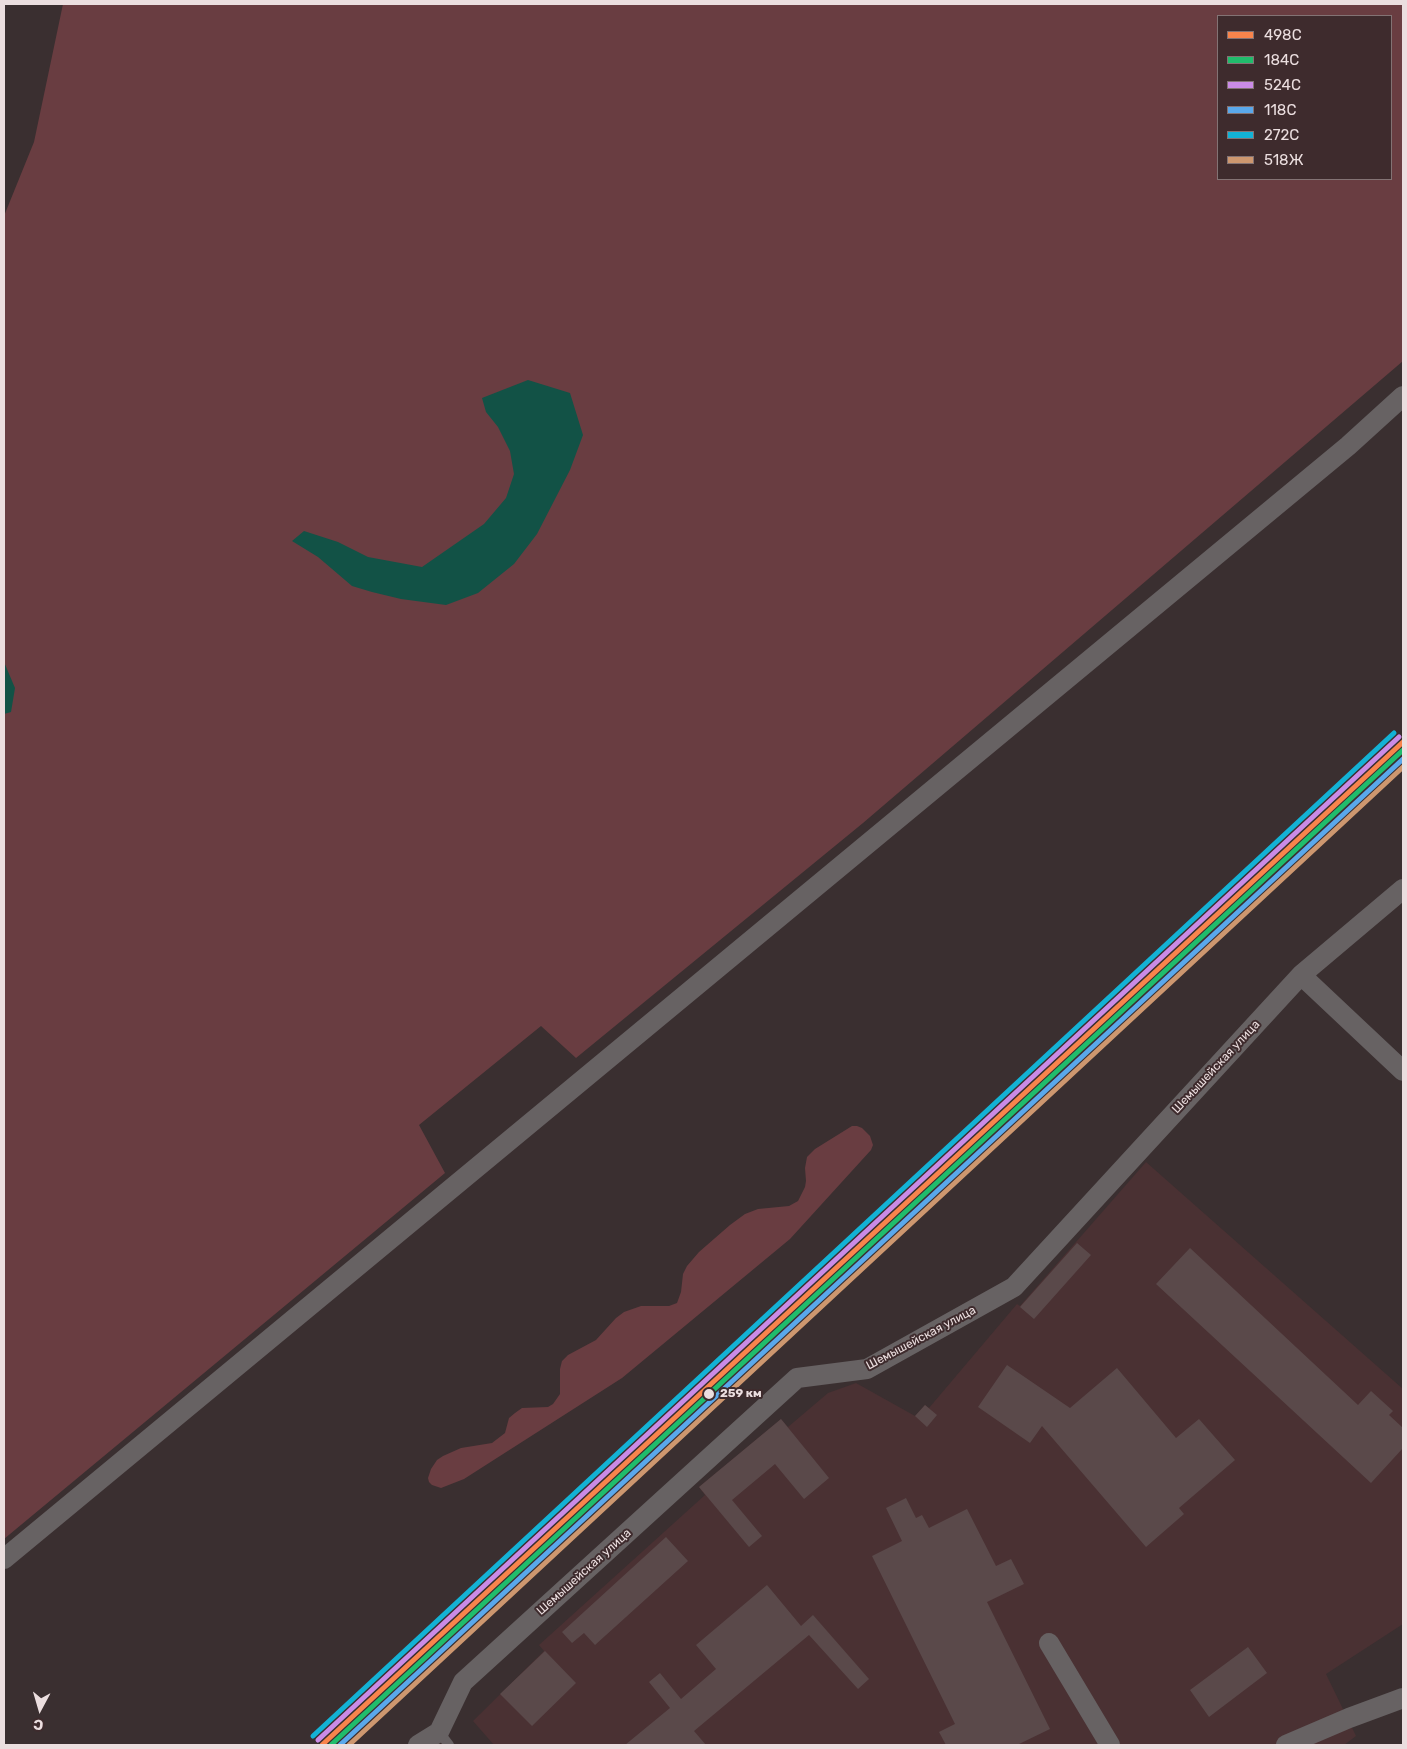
<!DOCTYPE html>
<html>
<head>
<meta charset="utf-8">
<style>
  body { margin:0 }
  #map { position:relative; width:1407px; height:1749px; overflow:hidden; background:#3a2f30; font-family:Rubik,sans-serif }
  canvas { display:block }
  .frame { position:absolute; inset:0; border:5px solid #ebdedf; pointer-events:none }
  .legend { position:absolute; left:1217px; top:15px; width:175px; height:165px; box-sizing:border-box; background:#3e2b2d; border:1px solid #837374; margin:0; padding:6px 9px; list-style:none; font-size:15px; color:#ebdedf }
  .legend li { display:flex; align-items:center; gap:10px; height:25px }
  .legend b { width:25px; border:1px solid #837374 }
  .north { position:absolute; left:15px; top:1684px; width:50px; height:50px; -webkit-text-stroke:4px #3e2b2d; paint-order:stroke; rotate:186deg; font-size:14px; font-weight:700; line-height:20px; text-align:center; color:#ebdedf }
  .north::after { content:''; display:block; margin:auto; width:18px; height:22px; background:#ebdedf; clip-path:polygon(50% 0,100% 100%,50% 72%,0 100%) }
</style>
</head>
<body>
<div id="map">
<canvas width="1407" height="1749"></canvas>
<div class="frame"></div>
<ul class="legend">
<li><b style="height:6px;background:#f8844c"></b>498С</li>
<li><b style="height:6px;background:#20bc6c"></b>184С</li>
<li><b style="height:6px;background:#ca8be6"></b>524С</li>
<li><b style="height:6px;background:#5aa8eb"></b>118С</li>
<li><b style="height:6px;background:#13b2d5"></b>272С</li>
<li><b style="height:6px;background:#cd976f"></b>518Ж</li>
</ul>
<div class="north">С</div>
</div>
<script>
const c = document.querySelector('canvas').getContext('2d');
c.lineJoin = 'round';
function paint(path, color) {
  c.fillStyle = color;
  c.fill(path, 'evenodd');
}
function shape(rows) {
  const path = new Path2D();
  for (const r of rows) {
    path.moveTo(r[0], r[1]);
    for (let i = 2; i < r.length; i += 2) path.lineTo(r[i], r[i + 1]);
  }
  return path;
}
function stroke(path, color, width, dash) {
  c.strokeStyle = color;
  c.lineWidth = width;
  c.lineCap = dash ? 'butt' : 'round';
  c.setLineDash(dash || []);
  c.stroke(path);
}
function write(font, color, halo, rows, align = 'center') {
  c.font = font + ' Rubik,sans-serif';
  c.lineWidth = 4;
  c.setLineDash([]);
  c.textBaseline = 'middle';
  c.strokeStyle = halo;
  c.fillStyle = color;
  for (const [text, x, y, turn = 0] of rows) {
    c.save();
    c.translate(x, y);
    c.rotate((+turn || 0) * Math.PI / 180);
    c.textAlign = isNaN(turn) ? turn : align;
    if (halo) c.strokeText(text, 0, 0);
    c.fillText(text, 0, 0);
    c.restore();
  }
}
paint(shape([
  [1146,1162,1403,1389,1403,1624,1326,1674,1356,1736,1344,1745,494,1745,473,1721,544,1651,539,1645,705,1495,699,1487,781,1419,788,1427,828,1393,856,1383,915,1416,925,1405,929,1408,1017,1304,1020,1306]
]), '#4a3133');
paint(shape([
  [63,4,1403,4,1403,361,863,823,576,1058,541,1026,419,1125,445,1173,4,1539,4,216,34,142],
  [1218,16,1391,16,1391,179,1218,179],
  [852,1126,857,1126,862,1128,870,1136,873,1145,871,1150,790,1239,622,1378,464,1479,441,1488,432,1485,429,1482,428,1478,431,1469,437,1460,443,1456,461,1448,492,1443,505,1433,509,1418,515,1413,522,1408,548,1407,553,1404,560,1394,560,1369,562,1361,568,1355,596,1340,616,1318,624,1312,641,1306,669,1306,677,1303,681,1292,683,1274,687,1266,699,1252,730,1225,745,1214,758,1209,789,1206,798,1201,805,1187,806,1181,805,1168,807,1157,815,1149]
]), '#693d41');
paint(shape([
  [528,380,570,393,583,435,570,470,537,534,514,564,478,593,446,605,401,599,372,592,352,586,318,557,292,541,304,531,338,542,368,557,422,567,484,524,506,498,514,474,510,451,498,427,486,412,482,398],
  [4,662,15,688,11,712,4,714]
]), '#125246');
paint(shape([
  [1077,1243,1091,1255,1034,1319,1020,1307],
  [1190,1248,1358,1405,1371,1391,1393,1411,1389,1415,1403,1428,1403,1448,1371,1483,1156,1284],
  [1007,1365,1070,1408,1117,1368,1176,1438,1199,1419,1235,1460,1179,1508,1184,1514,1146,1547,1042,1426,1030,1443,978,1407],
  [925,1405,937,1415,927,1427,915,1416],
  [781,1419,829,1478,804,1499,775,1464,732,1500,762,1536,749,1547,699,1487],
  [906,1498,916,1518,922,1515,929,1528,967,1509,996,1566,1011,1559,1024,1584,987,1602,1050,1729,1017,1745,946,1745,939,1732,955,1724,872,1556,902,1541,886,1508],
  [666,1537,688,1561,595,1645,584,1633,572,1643,562,1632],
  [767,1585,801,1626,813,1615,869,1679,858,1689,809,1635,694,1731,706,1745,625,1745,670,1708,649,1682,660,1673,681,1699,716,1669,696,1645],
  [1248,1647,1267,1673,1209,1717,1190,1690],
  [545,1651,576,1683,532,1726,500,1694]
]), '#5a494a');
stroke(shape([
  [439,1732,449,1745]
]), '#676263', 10);
stroke(shape([
  [1301,975,1403,1071],
  [4,1559,1348,446,1403,396],
  [1049,1643,1110,1745],
  [418,1745,439,1732,463,1682,797,1378,867,1369,1014,1287,1301,975,1403,889],
  [1286,1745,1349,1718,1403,1698]
]), '#676263', 20);
stroke(shape([
  [322,1745,1403,742]
]), '#f8844c', 5);
stroke(shape([
  [331,1745,1403,750]
]), '#20bc6c', 5);
stroke(shape([
  [318,1740,1399,737]
]), '#ca8be6', 5);
stroke(shape([
  [340,1745,1403,759]
]), '#5aa8eb', 5);
stroke(shape([
  [313,1736,1394,733]
]), '#13b2d5', 5);
stroke(shape([
  [349,1745,1403,767]
]), '#cd976f', 5);
for (const [x, y, r, color] of [
  [709,1394,6,"#ebdedf"]
]) {
  const dot = new Path2D();
  dot.arc(x, y, r, 0, 2 * Math.PI);
  c.fillStyle = color;
  c.fill(dot);
  stroke(dot, '#3e2b2d', 2);
}
write('12px', '#ebdedf', '#3e2b2d', [
  ["Шемышейская улица",1216,1067,-47],
  ["Шемышейская улица",921,1338,-28],
  ["Шемышейская улица",584,1572,-42]
]);
write('bold 12px', '#ebdedf', '#3e2b2d', [
  ["259 км",720,1394]
], 'left');
</script>
</body>
</html>
